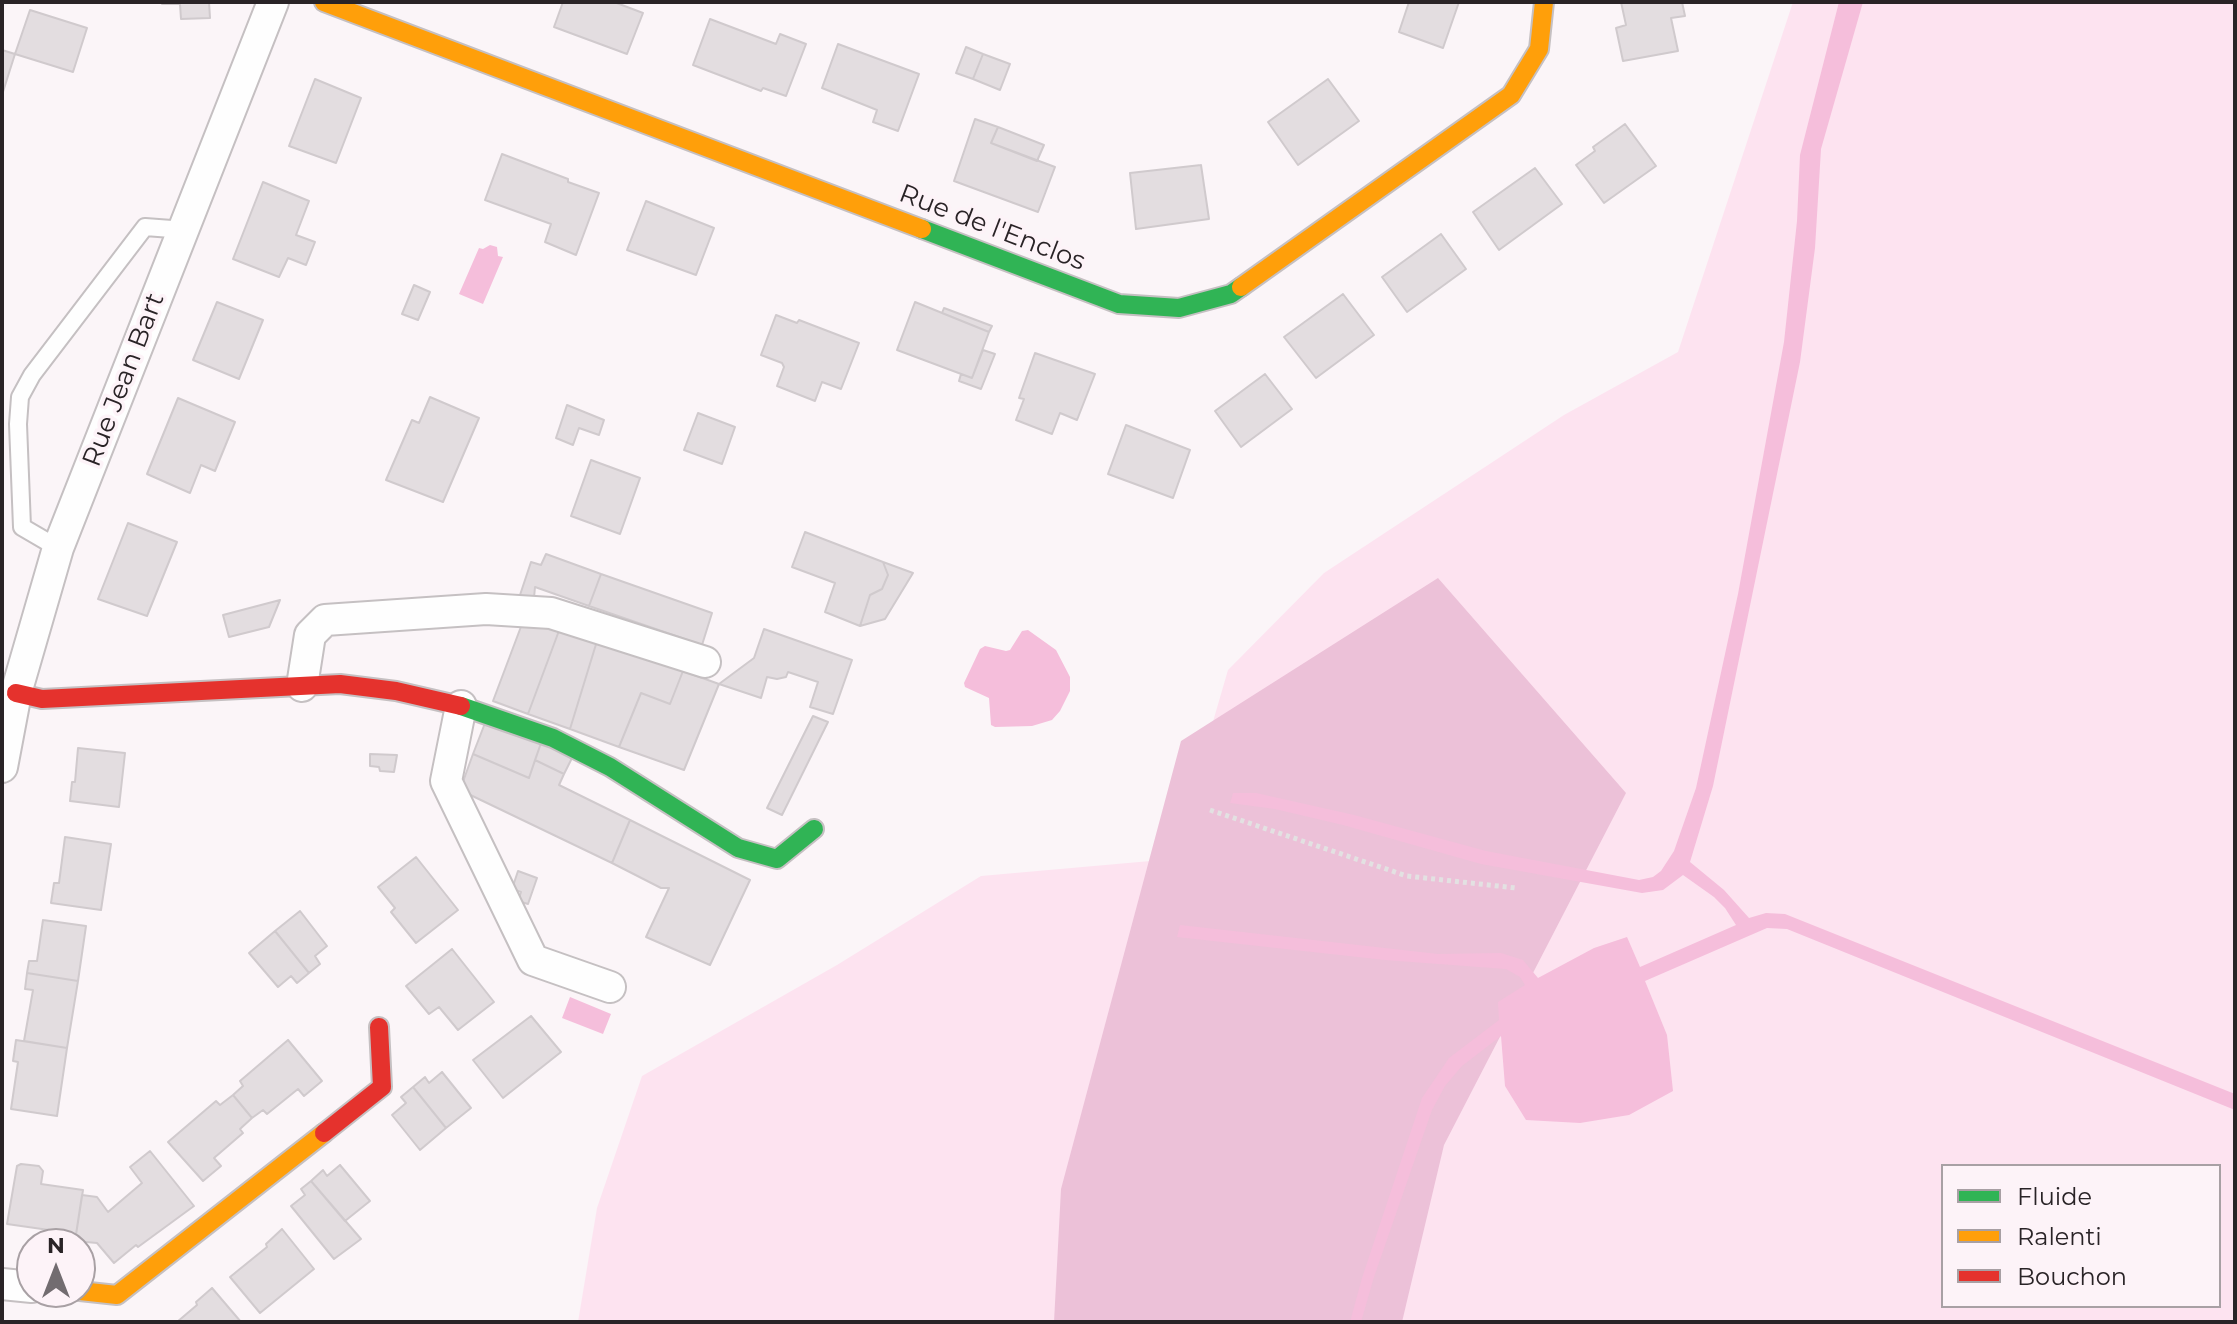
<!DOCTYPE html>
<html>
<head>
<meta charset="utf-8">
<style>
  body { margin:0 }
  #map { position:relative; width:2237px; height:1324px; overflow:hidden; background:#fbf5f8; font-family:Montserrat,sans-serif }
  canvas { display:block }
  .frame { position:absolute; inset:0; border:4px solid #292326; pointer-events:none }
  .legend { position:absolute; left:1941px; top:1164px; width:280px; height:144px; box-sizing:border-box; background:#fdf3f8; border:2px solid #a8a0a4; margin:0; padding:10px 14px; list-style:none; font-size:24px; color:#292326 }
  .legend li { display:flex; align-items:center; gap:16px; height:40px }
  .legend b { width:40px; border:2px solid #a8a0a4 }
  .north { position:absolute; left:16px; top:1228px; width:80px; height:80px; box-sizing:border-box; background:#fdf3f8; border:2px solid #a8a0a4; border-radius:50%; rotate:0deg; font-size:22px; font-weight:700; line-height:32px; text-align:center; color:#292326 }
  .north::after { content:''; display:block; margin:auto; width:28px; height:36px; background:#726c70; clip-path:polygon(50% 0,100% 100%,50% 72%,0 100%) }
</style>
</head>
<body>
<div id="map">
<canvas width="2237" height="1324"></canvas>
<div class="frame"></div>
<ul class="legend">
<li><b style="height:10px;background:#30b455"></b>Fluide</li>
<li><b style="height:10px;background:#ff9f0a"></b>Ralenti</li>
<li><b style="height:10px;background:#e5322d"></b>Bouchon</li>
</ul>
<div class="north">N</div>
</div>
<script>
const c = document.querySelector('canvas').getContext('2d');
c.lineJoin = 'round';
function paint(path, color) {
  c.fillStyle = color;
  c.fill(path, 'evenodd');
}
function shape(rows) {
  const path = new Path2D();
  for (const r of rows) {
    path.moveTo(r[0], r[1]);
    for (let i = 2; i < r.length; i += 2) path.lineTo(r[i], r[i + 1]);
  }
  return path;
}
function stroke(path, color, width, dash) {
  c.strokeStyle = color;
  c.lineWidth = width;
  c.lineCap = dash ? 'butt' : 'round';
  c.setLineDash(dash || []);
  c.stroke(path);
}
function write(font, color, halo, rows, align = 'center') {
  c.font = font + ' Montserrat,sans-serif';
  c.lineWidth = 7;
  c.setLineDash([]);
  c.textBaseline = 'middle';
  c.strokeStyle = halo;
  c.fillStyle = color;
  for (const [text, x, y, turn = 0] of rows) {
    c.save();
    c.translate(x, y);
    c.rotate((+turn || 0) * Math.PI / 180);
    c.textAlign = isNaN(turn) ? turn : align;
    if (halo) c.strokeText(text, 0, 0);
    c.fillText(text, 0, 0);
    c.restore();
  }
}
paint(shape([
  [1793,2,2235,2,2235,1322,578,1322,597,1208,642,1076,837,965,981,876,1173,859,1228,670,1324,573,1564,415,1678,352],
  [1943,1166,2219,1166,2219,1306,1943,1306]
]), '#fde3f0');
paint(shape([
  [1438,578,1626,793,1444,1145,1402,1322,1054,1322,1061,1189,1181,741]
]), '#ecc1d8');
paint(shape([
  [1839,2,1863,2,1821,149,1815,248,1800,362,1713,786,1690,862,1724,890,1749,918,1766,913,1785,914,2235,1094,2235,1110,1787,929,1767,928,1645,981,1667,1035,1673,1091,1629,1115,1580,1123,1526,1120,1505,1086,1501,1036,1462,1066,1445,1086,1432,1110,1374,1277,1361,1322,1350,1322,1362,1278,1422,1098,1449,1058,1499,1020,1498,1002,1525,985,1520,977,1506,969,1385,960,1177,937,1180,925,1438,954,1501,953,1523,960,1538,978,1594,948,1627,937,1640,967,1736,925,1725,908,1714,897,1683,875,1663,890,1642,893,1481,864,1343,825,1275,809,1230,803,1233,793,1256,793,1354,815,1486,851,1639,880,1653,877,1661,871,1674,851,1696,788,1738,594,1784,342,1797,221,1800,155],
  [490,245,497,247,498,256,503,257,483,304,459,294,479,248,483,249],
  [1028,630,1056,650,1070,677,1070,691,1060,711,1052,720,1032,726,995,727,991,725,989,698,965,687,964,683,980,649,985,646,1006,651,1010,650,1022,631],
  [570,997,611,1014,603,1034,562,1018]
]), '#f5bedb');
const building = shape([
  [162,2,209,2,210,18,181,19,180,4,162,4,162,2],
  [563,2,614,2,643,13,627,54,554,27,563,2],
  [1409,2,1459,2,1443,48,1399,32,1409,2],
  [1621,2,1682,2,1685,16,1671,18,1678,51,1623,61,1616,28,1626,25,1621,2],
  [30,10,87,28,73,72,15,54,30,10],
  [710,19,776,44,780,34,806,44,786,96,763,88,761,91,693,65,710,19],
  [838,44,919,74,898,131,873,122,877,110,822,88,838,44],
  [966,47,983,54,973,79,956,73,966,47],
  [2,50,15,54,2,95,2,50],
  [983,54,1010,64,1000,90,973,79,983,54],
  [315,79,361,98,336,163,289,146,315,79],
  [1328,79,1359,121,1298,165,1268,122,1328,79],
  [975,119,998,127,991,143,1055,167,1038,212,954,181,975,119],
  [1625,124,1656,166,1604,203,1576,165,1595,151,1593,147,1625,124],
  [998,127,1044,145,1037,161,991,143,998,127],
  [502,154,568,179,568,182,599,193,576,255,545,242,551,224,485,200,502,154],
  [1201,165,1209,219,1136,229,1130,173,1201,165],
  [1535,168,1562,204,1499,250,1473,212,1535,168],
  [263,182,309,201,296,235,315,242,306,265,288,258,279,277,233,259,263,182],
  [646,201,714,228,696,275,627,250,646,201],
  [1441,234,1466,269,1407,312,1382,277,1441,234],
  [414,285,430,292,418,320,402,314,414,285],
  [1343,294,1374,335,1316,378,1284,337,1343,294],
  [217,302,263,320,239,379,193,360,217,302],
  [915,302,989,332,972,378,897,350,915,302],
  [944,308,992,326,989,332,942,313,944,308],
  [776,315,797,323,799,320,859,343,841,389,822,382,815,401,777,386,784,367,782,363,761,355,776,315],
  [983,350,995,354,981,389,959,381,961,374,972,378,983,350],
  [1035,353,1095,374,1077,420,1060,413,1052,434,1016,420,1024,399,1019,398,1035,353],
  [1265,374,1292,409,1241,447,1215,411,1265,374],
  [430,397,479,418,443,502,386,480,412,420,419,423,430,397],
  [178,398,235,422,215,471,201,465,190,493,147,474,178,398],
  [567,405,604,420,599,435,579,428,573,445,556,438,567,405],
  [698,413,735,427,722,464,684,450,698,413],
  [1126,425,1190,450,1173,498,1108,474,1126,425],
  [591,460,640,478,620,534,571,516,591,460],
  [128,523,177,542,147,616,98,599,128,523],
  [805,532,883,562,888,575,882,589,870,595,860,626,825,612,835,583,792,567,805,532],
  [546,554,601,574,589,606,535,587,534,598,519,598,531,562,541,565,546,554],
  [883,562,913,573,885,619,860,626,870,595,882,589,888,575,883,562],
  [601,574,712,613,702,645,589,606,601,574],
  [280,600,269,627,229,637,223,615,280,600],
  [525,616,560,628,528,714,493,701,525,616],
  [560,628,597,641,570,729,528,714,560,628],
  [764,629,852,660,833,714,810,707,818,682,788,672,786,677,777,679,767,677,761,698,719,684,754,658,764,629],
  [597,641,683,671,670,704,641,693,619,747,570,729,597,641],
  [683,671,719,684,684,770,619,747,641,693,670,704,683,671],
  [813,716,828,722,782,815,767,808,813,716],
  [487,718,541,743,529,778,473,754,487,718],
  [541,743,573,756,564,774,535,760,541,743],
  [78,748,125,753,119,807,70,801,72,782,75,782,78,748],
  [370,754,397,755,394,772,380,771,379,767,370,766,370,754],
  [473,754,529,778,535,760,564,774,559,785,630,820,612,863,460,790,473,754],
  [630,820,750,880,710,965,646,937,669,888,661,888,612,863,630,820],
  [65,837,111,844,101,910,51,903,54,883,59,883,65,837],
  [416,857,458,910,416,943,391,912,395,908,378,887,416,857],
  [518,871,537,878,528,904,518,901,521,892,512,889,518,871],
  [300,911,327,946,315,956,320,964,309,973,275,931,300,911],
  [43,920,86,926,78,981,27,973,29,961,37,961,43,920],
  [275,931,309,973,297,983,291,976,278,987,249,953,275,931],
  [452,949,494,1002,458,1030,439,1007,429,1014,406,986,452,949],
  [27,973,78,981,67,1048,24,1041,33,990,25,989,27,973],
  [531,1016,561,1052,503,1098,473,1060,531,1016],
  [16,1040,67,1048,57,1116,11,1109,18,1062,13,1061,16,1040],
  [288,1040,322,1081,304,1096,298,1089,267,1114,263,1110,252,1118,233,1095,243,1086,240,1081,288,1040],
  [442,1072,471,1108,446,1128,413,1087,425,1077,429,1083,442,1072],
  [413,1087,446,1128,420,1150,392,1115,406,1103,401,1097,413,1087],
  [233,1095,252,1118,240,1129,243,1133,214,1158,221,1166,203,1181,168,1142,216,1101,220,1105,233,1095],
  [150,1151,194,1206,138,1247,136,1245,114,1263,97,1243,75,1241,82,1195,97,1197,108,1212,142,1183,130,1167,150,1151],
  [21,1164,39,1166,43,1171,41,1184,83,1190,75,1241,55,1238,56,1231,7,1224,17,1166,21,1164],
  [340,1165,370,1201,345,1221,311,1181,323,1170,327,1176,340,1165],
  [311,1181,361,1239,334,1259,291,1206,305,1195,301,1189,311,1181],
  [282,1229,314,1269,260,1313,230,1277,267,1247,266,1244,282,1229],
  [212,1288,241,1322,177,1322,197,1305,196,1302,212,1288]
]);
paint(building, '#e3dde0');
stroke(building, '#d0cacd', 2);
const lane = shape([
  [58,548,22,527,18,424,20,397,32,375,145,227,185,230]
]);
const street = shape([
  [302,686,310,635,325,620,486,609,551,613,705,662],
  [461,706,446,781,533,960,610,987],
  [2,767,16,693,58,548,273,2],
  [2,1284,32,1287]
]);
const fast = shape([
  [922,229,1119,304,1179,308,1231,294,1241,287],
  [461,706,553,738,610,767,738,848,777,859,814,829]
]);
const slow = shape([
  [324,2,922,229],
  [1241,287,1511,95,1539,49,1544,2],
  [80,1291,117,1295,324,1133]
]);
const jam = shape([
  [16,693,42,699,340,684,396,691,461,706],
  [324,1133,382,1087,379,1027]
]);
stroke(lane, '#c5c0c2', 20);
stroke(street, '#c5c0c2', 34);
stroke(fast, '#c5c0c2', 22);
stroke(slow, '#c5c0c2', 22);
stroke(jam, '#c5c0c2', 22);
stroke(shape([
  [1210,810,1407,876,1516,888]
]), '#e3e1e2', 5, [4, 4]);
stroke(lane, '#fefefe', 16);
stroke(street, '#fefefe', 30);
stroke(fast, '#30b455', 18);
stroke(slow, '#ff9f0a', 18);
stroke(jam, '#e5322d', 18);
write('26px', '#292326', '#fdf3f8', [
  ["Rue de l'Enclos",992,228,21],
  ["Rue Jean Bart",124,380,-69]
]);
</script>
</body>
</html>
